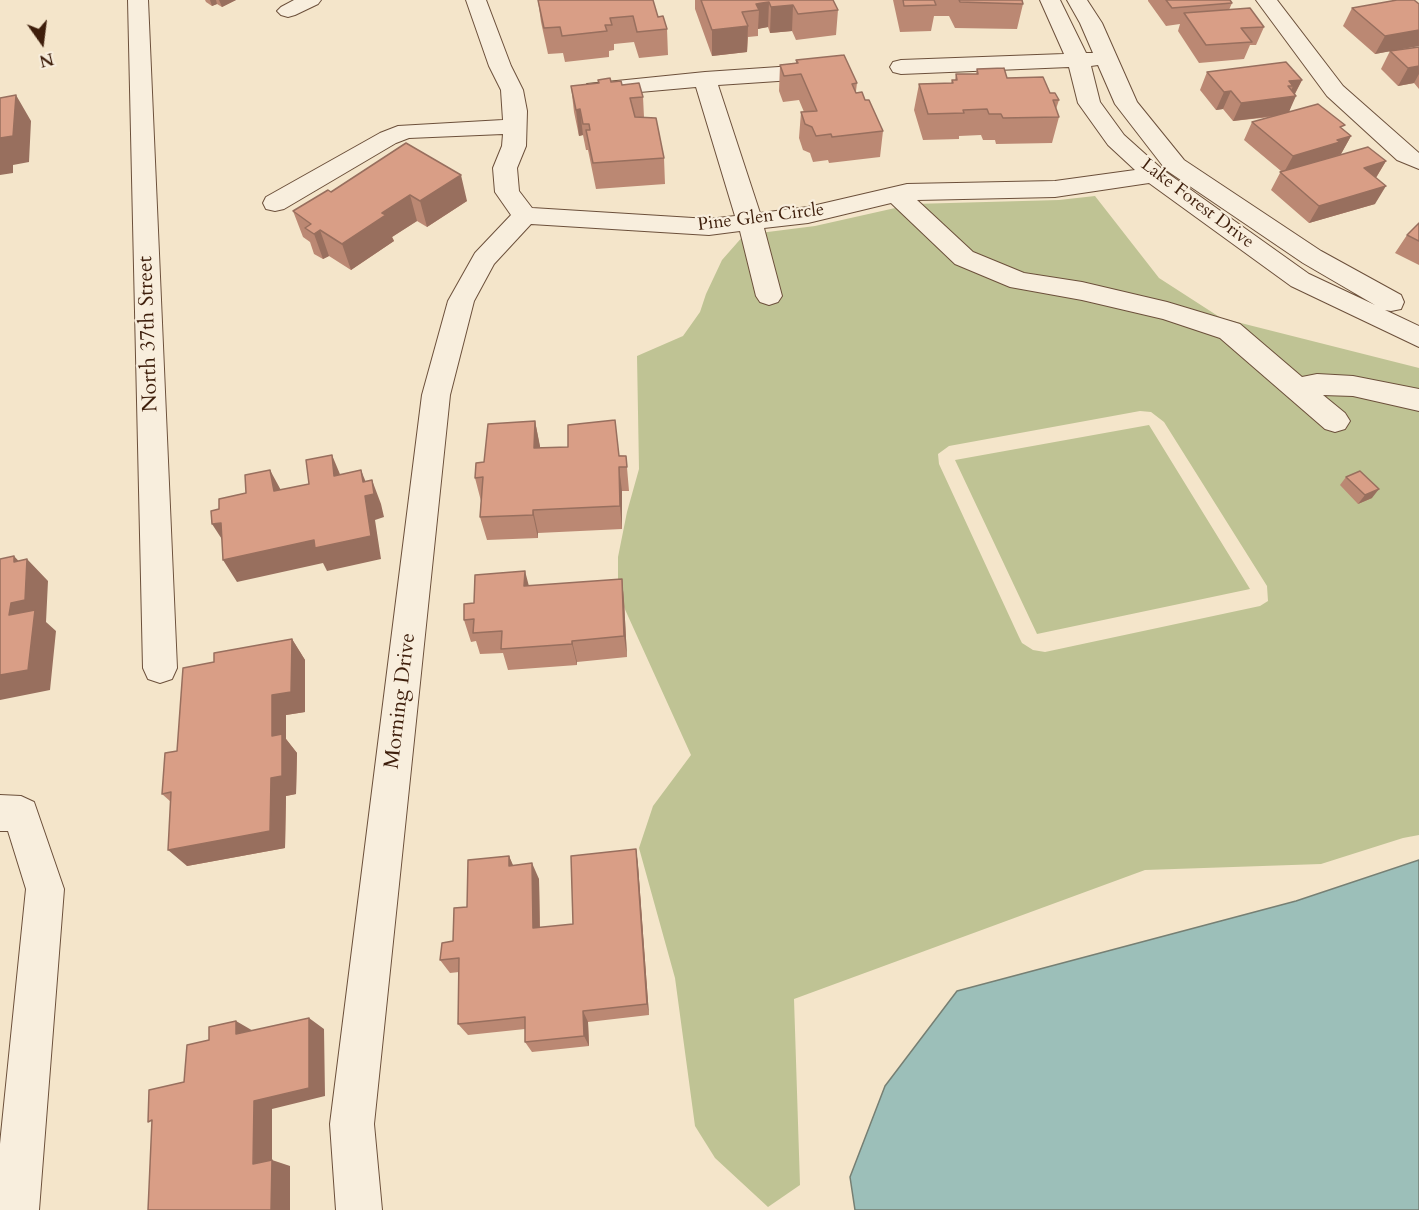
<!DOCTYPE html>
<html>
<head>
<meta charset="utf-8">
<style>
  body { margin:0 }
  #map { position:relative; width:1419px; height:1210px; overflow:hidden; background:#f4e5ca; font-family:Cardo,serif }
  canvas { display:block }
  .north { position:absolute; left:12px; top:12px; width:60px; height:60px; -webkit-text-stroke:4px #f8eedd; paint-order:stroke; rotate:166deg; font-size:16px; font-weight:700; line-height:24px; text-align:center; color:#3e1e0b }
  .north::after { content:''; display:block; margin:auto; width:21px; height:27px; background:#3e1e0b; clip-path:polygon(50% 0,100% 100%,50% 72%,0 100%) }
</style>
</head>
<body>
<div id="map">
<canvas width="1419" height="1210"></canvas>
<div class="north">N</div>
</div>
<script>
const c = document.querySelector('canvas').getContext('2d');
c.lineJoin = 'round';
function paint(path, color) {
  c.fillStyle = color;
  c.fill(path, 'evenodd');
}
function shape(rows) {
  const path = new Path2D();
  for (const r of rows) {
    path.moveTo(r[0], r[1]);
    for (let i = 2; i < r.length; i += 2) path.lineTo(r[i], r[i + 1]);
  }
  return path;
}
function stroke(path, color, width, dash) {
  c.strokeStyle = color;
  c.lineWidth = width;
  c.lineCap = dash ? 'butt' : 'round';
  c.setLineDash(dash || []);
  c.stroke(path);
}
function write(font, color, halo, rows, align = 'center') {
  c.font = font + ' Cardo,serif';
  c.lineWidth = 4.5;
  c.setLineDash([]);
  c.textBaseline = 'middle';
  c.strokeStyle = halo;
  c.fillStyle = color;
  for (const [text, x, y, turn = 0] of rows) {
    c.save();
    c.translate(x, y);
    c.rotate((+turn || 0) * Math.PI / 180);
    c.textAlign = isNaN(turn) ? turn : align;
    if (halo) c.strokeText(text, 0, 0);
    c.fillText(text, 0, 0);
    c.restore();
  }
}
paint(shape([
  [1095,196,1159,278,1221,318,1419,368,1419,835,1403,838,1321,864,1145,870,794,999,800,1185,768,1207,715,1158,695,1126,675,978,639,848,653,806,691,755,618,594,618,557,627,512,639,469,637,356,683,336,700,312,706,294,722,260,744,235,815,226,913,204,1059,200],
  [1140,411,1151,412,1164,422,1267,586,1268,601,1260,606,1045,652,1033,650,1022,643,1019,637,939,464,938,454,949,446],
  [1149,425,1250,589,1037,634,955,460]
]), '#bfc394');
const water = shape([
  [1419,860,1419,1210,855,1210,850,1177,885,1086,957,991,1296,901,1419,860]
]);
paint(water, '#9cbfb9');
stroke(water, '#767f73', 1.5);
const minor = shape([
  [128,0,148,0,177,668,172,679,160,683,148,679,143,668,128,0],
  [294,0,321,0,318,4,295,15,288,17,281,15,277,11,281,7,294,0],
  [466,0,486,0,511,66,523,90,527,111,526,146,517,168,519,191,532,208,709,219,735,216,696,87,595,96,587,94,584,89,587,84,705,72,823,64,831,66,834,71,831,76,823,78,718,85,760,213,808,207,907,184,1055,181,1135,170,1108,145,1078,103,1069,67,901,74,893,72,890,67,893,62,901,60,1064,54,1040,0,1060,0,1086,53,1093,53,1080,23,1067,0,1087,0,1102,23,1137,102,1184,160,1321,251,1401,295,1404,302,1401,309,1391,311,1385,310,1419,326,1419,347,1291,286,1149,183,1055,197,917,200,973,252,1024,273,1082,282,1167,302,1240,324,1302,377,1317,374,1353,376,1419,389,1419,411,1353,396,1323,395,1345,413,1350,421,1345,429,1335,432,1325,429,1220,338,1163,319,1082,300,1010,287,955,264,891,203,808,223,764,228,782,296,778,302,769,305,760,302,756,296,740,231,709,235,531,224,494,264,474,301,450,395,374,1124,382,1210,336,1210,330,1124,422,395,448,301,475,253,511,215,495,192,493,168,502,146,503,134,409,138,396,143,284,209,275,211,266,209,263,203,266,197,380,133,398,126,503,120,501,90,489,66,466,0],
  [1098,65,1115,104,1166,170,1303,263,1375,305,1309,274,1163,170,1124,135,1100,102,1091,66,1098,65],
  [1256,0,1277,0,1343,86,1419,153,1419,169,1397,160,1327,96,1256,0],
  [0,795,21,796,34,802,64,889,39,1210,0,1210,0,1144,26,889,8,831,0,831,0,795]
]);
stroke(minor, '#6c503b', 2);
paint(minor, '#f8eedd');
paint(shape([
  [205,0,236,0,222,7,217,4,212,6,206,2],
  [538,0,658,17,667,29,668,55,639,58,634,42,614,44,614,50,609,51,609,57,565,62,563,53,548,54,541,22],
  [695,0,833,0,838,10,836,35,796,40,792,31,770,33,768,27,761,28,758,29,758,36,748,37,747,52,712,56,695,9],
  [893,0,1022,0,1023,4,1017,29,955,28,949,16,934,16,931,31,900,32],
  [1148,0,1230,0,1232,3,1229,10,1264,27,1256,45,1250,45,1244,59,1199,63,1178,31,1180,24,1166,26,1148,1],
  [1419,4,1419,46,1395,50,1419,47,1419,89,1414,83,1398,86,1381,69,1390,51,1375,54,1343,26,1352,8],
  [796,60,857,83,856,91,856,93,865,100,883,131,880,157,829,163,828,160,813,162,810,153,803,150,799,138,801,112,804,112,799,100,783,102,779,91,780,65,796,63],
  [977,69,1050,93,1059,100,1056,109,1059,117,1052,143,996,144,995,140,983,140,981,135,959,136,959,139,923,140,914,110,919,84,951,83,952,80,955,80,956,74,976,74],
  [1207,72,1302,80,1295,94,1289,112,1343,129,1351,136,1341,154,1386,161,1376,178,1375,204,1309,223,1271,190,1281,171,1244,140,1252,122,1271,117,1233,121,1223,109,1216,110,1200,90],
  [611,82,622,85,643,97,644,117,664,158,665,184,596,189,588,150,586,150,583,135,579,136,574,112,571,86],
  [406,143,467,201,427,227,417,221,392,237,394,241,351,270,329,256,323,259,314,254,310,242,303,237,293,211,331,192],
  [1419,223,1419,265,1395,253,1407,235],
  [535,421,540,448,626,456,629,491,622,491,622,529,538,533,538,538,487,540,480,517,481,501,475,478,484,462],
  [1346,477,1372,498,1358,504,1340,485],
  [622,579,624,601,627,657,577,662,577,665,508,670,503,653,480,654,476,641,471,642,464,620,474,603,529,586],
  [292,639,305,660,305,712,286,715,286,739,297,753,296,794,286,796,285,848,187,866,171,802,162,794,177,751,214,662],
  [636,849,638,865,649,1015,588,1022,589,1046,532,1052,525,1042,525,1029,468,1035,458,1024,459,972,450,973,440,960,453,941,467,907,509,856,513,866,539,879,540,928,573,924]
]), '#bb8873');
paint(shape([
  [210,0,216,0,217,4,212,6],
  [219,0,236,0,222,7],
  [769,2,768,27,758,29,759,10,756,4],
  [793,5,792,31,770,33,771,7],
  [748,26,747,52,712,56,712,30],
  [1419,30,1419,46,1375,54,1385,36],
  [1419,66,1419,74,1414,83,1398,86,1408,68],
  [1302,80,1293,97,1296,96,1288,114,1233,121,1241,103,1289,81],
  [1288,86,1293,86,1288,98],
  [1231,91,1223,109,1216,110,1224,92],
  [16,95,31,121,29,162,13,165,13,173,0,175,0,138],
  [580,109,583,135,579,136,576,110],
  [1351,136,1341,154,1283,174,1293,156],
  [1386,161,1375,179,1364,168],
  [461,175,467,201,427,227,420,201],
  [1386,186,1375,204,1309,223,1319,206],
  [410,195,417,221,392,237,394,241,351,270,342,244,382,213],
  [320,230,329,256,323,259,314,234],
  [535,421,540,446,539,472,534,448],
  [332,455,342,479,334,476],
  [619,467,622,491,622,529,620,506],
  [270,470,283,494,274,491],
  [361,470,371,495,372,480,381,504,384,517,375,520,381,559,327,571,323,563,237,582,223,560,363,482],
  [1379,489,1372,498,1358,504,1365,495],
  [533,510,538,533,538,538,533,515],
  [221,523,227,547,212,524],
  [14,556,26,569,27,559,48,581,46,622,56,631,50,690,0,700,0,675,9,615],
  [525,571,531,594,524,586],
  [622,579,624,601,627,657,624,636],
  [292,639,305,660,305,712,286,715,286,739,297,753,296,794,286,796,285,848,187,866,168,850,271,778,272,695],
  [572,641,577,662,577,665,572,644],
  [636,849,638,865,649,1015,647,1004],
  [509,856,516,872,509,866],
  [532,863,539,879,540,942,533,928],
  [583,1011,588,1022,589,1046,584,1036],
  [309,1018,324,1029,325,1096,272,1109,272,1160,290,1166,290,1210,271,1210,253,1164,254,1101],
  [236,1021,255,1032,236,1034]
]), '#986f5e');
const building = shape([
  [538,0,653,0,658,17,663,16,667,29,637,32,633,16,610,18,612,25,605,25,607,31,562,36,560,27,544,28,538,0],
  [701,0,833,0,838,10,798,14,793,5,771,7,769,2,762,3,756,4,759,10,742,12,748,26,712,30,701,0],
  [903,0,934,0,936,5,904,6,903,0],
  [959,0,1022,0,1023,4,960,2,959,0],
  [1166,0,1230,0,1232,3,1172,8,1166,0],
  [1397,0,1414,0,1419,4,1419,30,1385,36,1352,8,1397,0],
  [1250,8,1264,27,1241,28,1252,42,1206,45,1184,13,1250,8],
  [1419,47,1419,66,1408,68,1390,51,1419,47],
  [844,55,857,83,852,84,856,93,862,92,865,100,869,100,883,131,832,137,831,134,816,136,812,127,805,124,801,112,817,111,801,74,784,76,780,65,798,63,796,60,844,55],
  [1286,62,1302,80,1289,81,1293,86,1288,86,1296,96,1241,103,1231,91,1224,92,1207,72,1286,62],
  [1004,68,1007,78,1043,77,1050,93,1055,93,1059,100,1053,100,1059,117,1003,118,1001,114,989,114,987,109,963,110,964,113,928,114,919,84,953,83,952,80,957,80,956,74,978,74,977,69,1004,68],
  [610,78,611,82,621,81,622,85,639,83,643,97,630,98,635,117,656,118,664,158,593,163,586,130,590,130,589,124,583,124,580,109,576,110,571,86,599,83,598,80,610,78],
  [16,95,13,136,0,138,0,98,16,95],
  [1318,104,1345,125,1340,127,1351,136,1337,140,1340,142,1293,156,1252,122,1318,104],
  [406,143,461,175,420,201,410,195,382,213,386,215,342,244,320,230,314,234,305,228,311,224,293,211,328,190,331,192,406,143],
  [1368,147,1386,161,1364,168,1386,186,1319,206,1280,172,1368,147],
  [1419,223,1419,241,1407,235,1419,223],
  [615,420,619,456,626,456,627,467,619,467,620,506,533,510,533,515,480,517,483,477,475,478,476,463,484,462,488,424,535,421,534,448,568,447,568,425,615,420],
  [332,455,334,476,361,470,363,482,372,480,374,494,365,496,371,536,315,548,314,540,223,560,221,523,212,524,211,511,219,509,219,499,246,493,245,475,270,470,274,491,309,484,306,460,332,455],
  [1360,471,1379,489,1365,495,1346,477,1360,471],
  [14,556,14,562,27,559,25,600,11,603,9,615,35,610,28,670,0,675,0,559,14,556],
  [525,571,524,586,622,579,624,636,572,641,572,644,501,649,502,631,473,633,474,619,464,620,464,604,474,603,475,575,525,571],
  [292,639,291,692,272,695,272,736,282,734,282,776,271,778,270,831,168,850,171,792,162,794,165,753,177,751,183,668,214,662,214,653,292,639],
  [636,849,647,1004,583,1011,584,1036,525,1042,525,1017,458,1024,459,958,440,960,442,943,453,941,454,908,467,907,468,860,509,856,509,866,532,863,533,928,573,924,571,856,636,849],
  [309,1018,309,1088,254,1101,253,1164,272,1160,271,1210,148,1210,152,1120,148,1122,149,1090,184,1082,187,1045,209,1040,209,1027,236,1021,236,1034,309,1018]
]);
paint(building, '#d99e86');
stroke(building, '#986f5e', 1.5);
write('18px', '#3e1e0b', '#f8eedd', [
  ["Lake Forest Drive",1197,204,37],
  ["Pine Glen Circle",761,218,-7]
]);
write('21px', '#3e1e0b', '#f8eedd', [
  ["North 37th Street",149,334,-92],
  ["Morning Drive",401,701,-83]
]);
</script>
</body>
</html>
